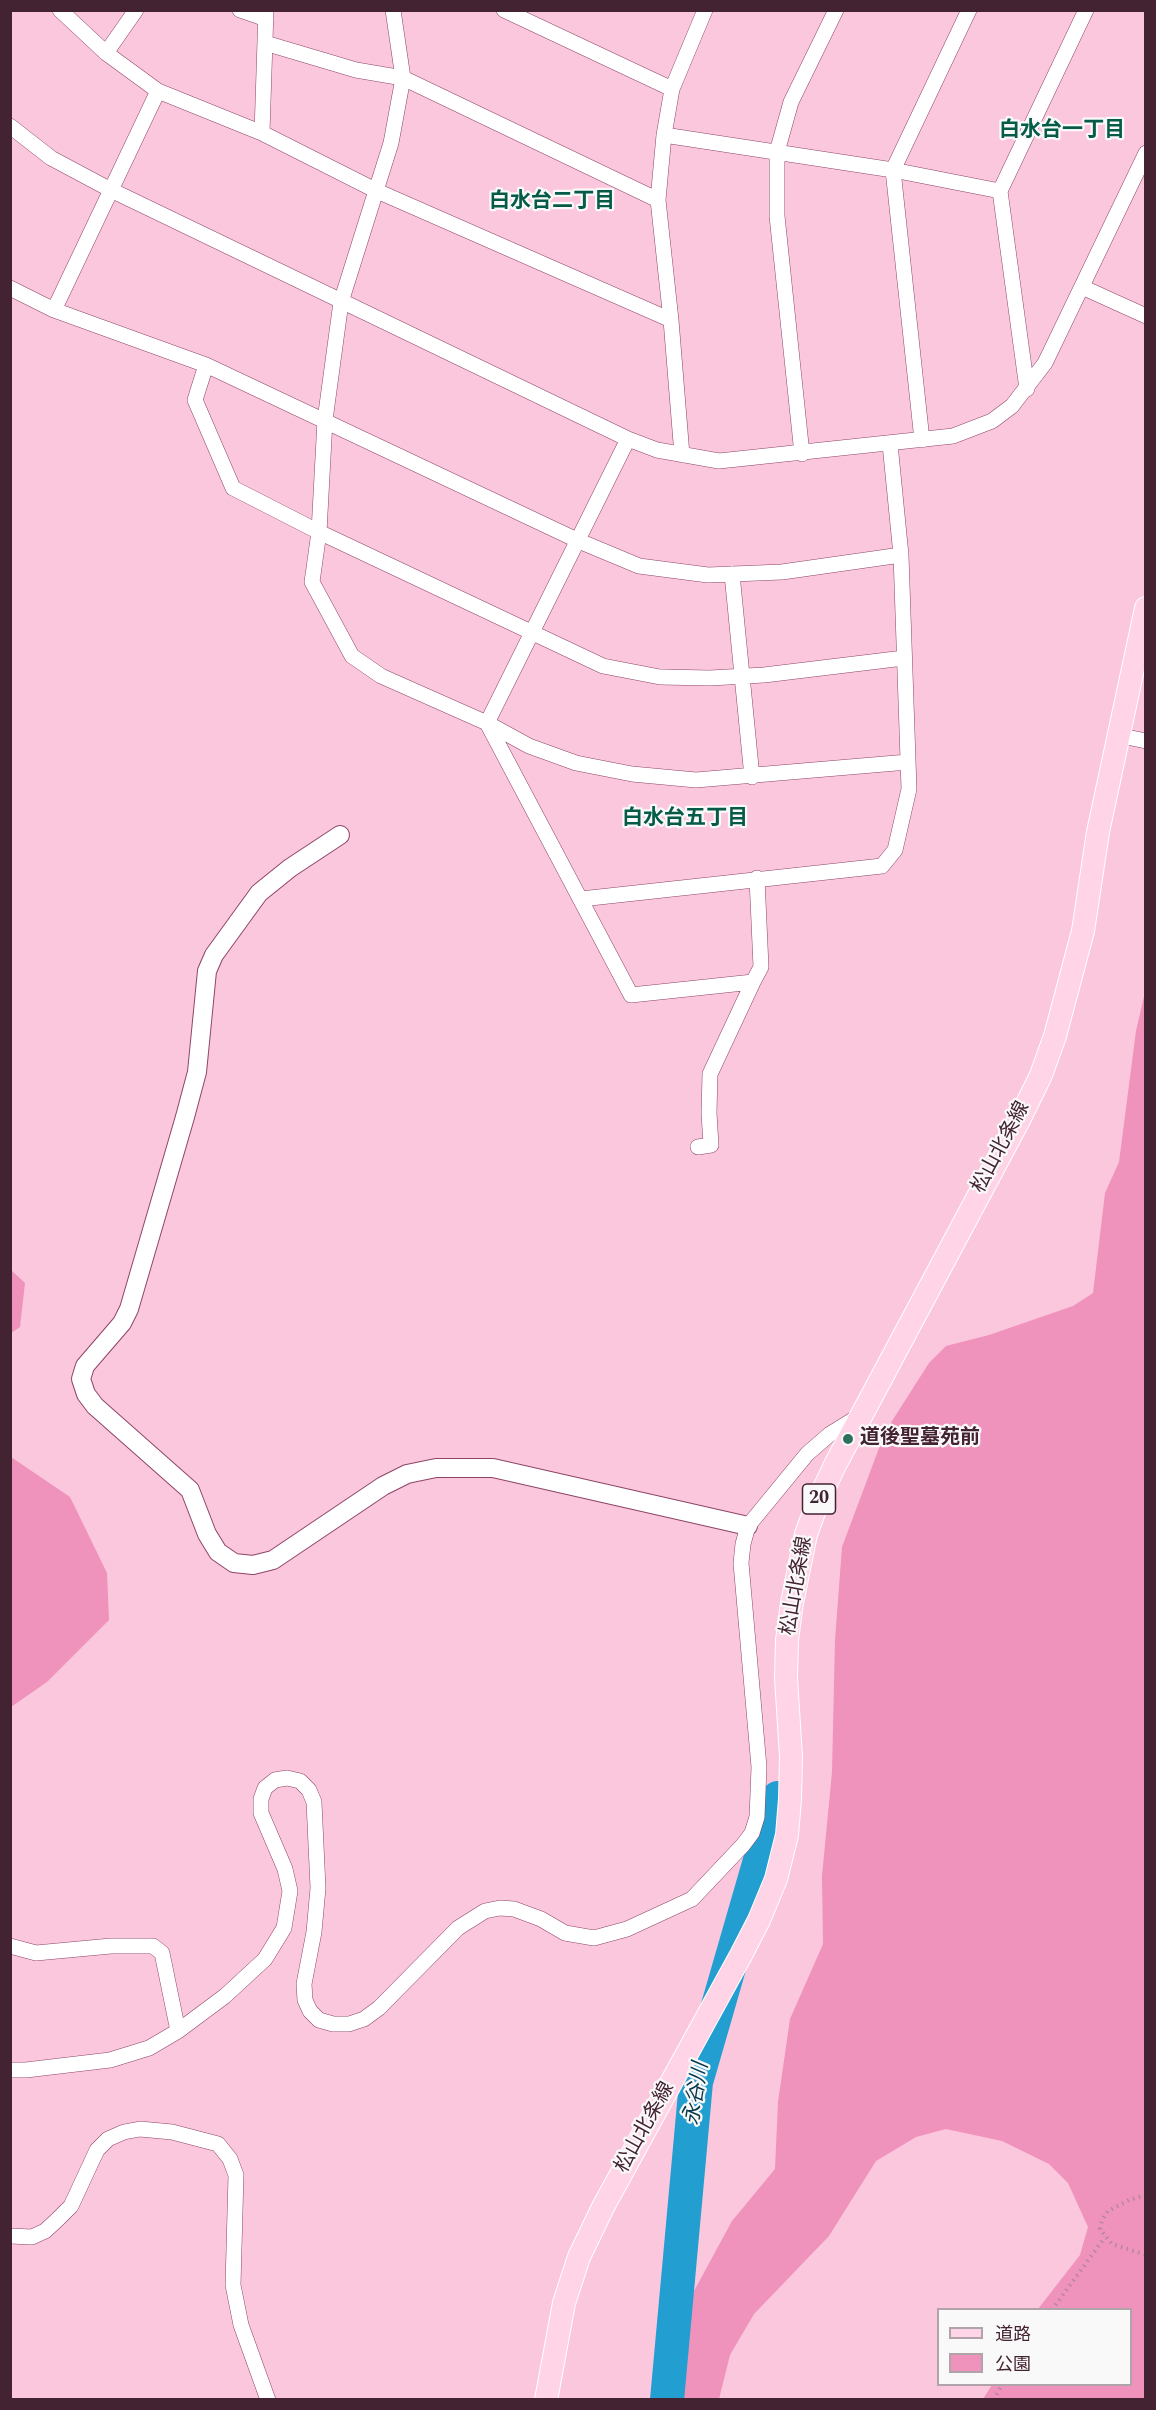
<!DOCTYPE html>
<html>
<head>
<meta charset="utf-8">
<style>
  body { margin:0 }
  #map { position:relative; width:1156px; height:2410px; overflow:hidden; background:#fbc7dd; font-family:Spectral,"Noto Sans JP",serif }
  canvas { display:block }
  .frame { position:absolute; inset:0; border:12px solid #432231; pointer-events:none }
  .legend { position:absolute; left:937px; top:2308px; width:195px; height:78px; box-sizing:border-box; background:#f9f9f9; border:2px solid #b0a3a9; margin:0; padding:8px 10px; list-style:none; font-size:18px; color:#432231 }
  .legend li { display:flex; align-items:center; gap:12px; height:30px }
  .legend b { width:30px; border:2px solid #b0a3a9 }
</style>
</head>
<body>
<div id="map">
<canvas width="1156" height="2410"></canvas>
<div class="frame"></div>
<ul class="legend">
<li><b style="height:8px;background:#fed4e6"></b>道路</li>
<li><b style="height:16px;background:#ef92bc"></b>公園</li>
</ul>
</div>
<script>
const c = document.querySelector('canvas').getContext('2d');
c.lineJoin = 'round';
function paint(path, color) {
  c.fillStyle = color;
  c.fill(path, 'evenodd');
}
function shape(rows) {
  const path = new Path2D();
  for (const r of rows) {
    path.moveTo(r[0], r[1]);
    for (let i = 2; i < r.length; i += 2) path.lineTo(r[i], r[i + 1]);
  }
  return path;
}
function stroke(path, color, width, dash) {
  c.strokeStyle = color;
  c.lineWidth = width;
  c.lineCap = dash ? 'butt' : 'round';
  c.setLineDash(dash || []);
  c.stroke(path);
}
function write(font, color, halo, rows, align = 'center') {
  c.font = font + ' Spectral,"Noto Sans JP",serif';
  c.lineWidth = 4.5;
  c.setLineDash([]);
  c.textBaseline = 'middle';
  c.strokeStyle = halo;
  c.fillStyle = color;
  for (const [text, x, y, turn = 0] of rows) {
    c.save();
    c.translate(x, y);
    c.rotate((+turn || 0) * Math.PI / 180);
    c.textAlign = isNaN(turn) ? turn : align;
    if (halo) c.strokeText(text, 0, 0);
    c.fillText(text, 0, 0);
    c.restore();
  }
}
paint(shape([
  [1145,992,1145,2399,983,2399,992,2385,1130,2384,1130,2310,1038,2309,1080,2255,1088,2227,1068,2183,1049,2164,1002,2141,946,2129,916,2137,876,2161,829,2236,754,2314,730,2355,719,2399,675,2399,683,2335,694,2291,732,2221,775,2169,778,2102,790,2019,823,1944,822,1876,832,1772,835,1640,842,1547,885,1432,929,1363,946,1346,989,1335,1073,1306,1093,1293,1105,1193,1119,1162,1136,1031],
  [11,1270,25,1283,20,1327,11,1333],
  [11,1457,70,1497,107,1573,109,1620,47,1682,11,1707]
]), '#ef92bc');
stroke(shape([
  [667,2400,696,2082,778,1798]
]), '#229ed1', 34);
const minor = shape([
  [60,10,106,53,158,91,262,133,377,191,671,320],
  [240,10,266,19],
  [393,10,403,78,391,143,341,302,325,420,319,532,312,582,352,656,381,676,487,723,529,746,576,763,632,774,696,780,908,762],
  [504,10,672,89],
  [265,43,356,70,403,78,658,200],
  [106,53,136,10],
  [10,126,51,158,111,190,628,439,657,450,719,461,953,436,992,421,1012,406,1045,363,1146,153],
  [262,133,266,10],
  [664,135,893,170,1000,191],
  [1082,287,1146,316],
  [10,288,54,310,206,365,579,541,639,566,708,575,782,572,901,555],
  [54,310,158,91],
  [206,365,195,400,233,488,319,532,603,666,660,677,710,678,764,675,904,658],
  [1027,389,1000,191,1086,10],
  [922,440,893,170,969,10],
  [802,454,777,216,777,152,791,102,836,10],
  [682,455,671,320,658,200,664,135,672,89,705,10],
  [732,574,752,777],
  [487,723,631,995,753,982,761,967,757,878],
  [487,723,628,439],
  [1117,735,1146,741],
  [581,899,882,866,895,850,909,789,901,555,890,444],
  [698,1147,711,1145,709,1113,710,1074,753,982],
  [10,1946,36,1953,111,1946,153,1946,162,1953,178,2031],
  [10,2070,26,2070,110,2060,149,2048,178,2031,225,1996,265,1959,284,1928,290,1891,285,1869,261,1813,261,1799,265,1788,275,1780,287,1778,300,1781,309,1790,314,1802,318,1888,314,1932,304,1984,305,2000,310,2011,319,2020,333,2024,349,2024,364,2019,379,2008,458,1928,485,1911,500,1908,514,1909,541,1919,565,1933,594,1938,627,1929,692,1899,743,1845,752,1833,757,1817,759,1767,741,1563,743,1544,748,1526,807,1454,830,1434,859,1416],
  [10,2236,32,2237,45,2231,57,2220,71,2206,97,2150,108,2139,124,2132,140,2129,172,2132,218,2144,230,2159,236,2175,233,2285,241,2325,268,2400]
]);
const tertiary = shape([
  [340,835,290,868,259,893,214,955,207,971,197,1072,185,1117,129,1309,122,1323,85,1366,81,1379,86,1394,95,1406,190,1490,207,1534,218,1552,234,1563,253,1565,273,1560,383,1486,407,1474,436,1468,493,1468,748,1526]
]);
const primary = shape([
  [546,2400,564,2303,579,2257,603,2207,741,1955,759,1920,776,1879,787,1835,790,1799,791,1757,786,1678,787,1640,792,1603,806,1534,819,1499,835,1465,1020,1118,1041,1075,1055,1036,1083,931,1098,832,1146,608]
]);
stroke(minor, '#8e4468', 16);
stroke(tertiary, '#8e4468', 20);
stroke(primary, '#fff', 24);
stroke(shape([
  [1146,2195,1129,2200,1108,2211,1102,2220,1100,2229,1112,2244,1146,2255],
  [1052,2310,1105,2237],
  [994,2400,1002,2384]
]), '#b4889b', 4, [1.5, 4.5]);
stroke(minor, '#fff', 15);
stroke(tertiary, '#fff', 18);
stroke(primary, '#fed4e6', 22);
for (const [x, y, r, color] of [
  [848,1439,6,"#2f6f5d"]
]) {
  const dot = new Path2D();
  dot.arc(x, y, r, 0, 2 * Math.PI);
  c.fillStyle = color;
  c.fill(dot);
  stroke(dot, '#f9f9f9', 2);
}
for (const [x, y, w] of [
  [819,1499,33]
]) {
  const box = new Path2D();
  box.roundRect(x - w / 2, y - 15, w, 30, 4.5);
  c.fillStyle = '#f9f9f9';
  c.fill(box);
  stroke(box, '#432231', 1.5);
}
write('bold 18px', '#432231', null, [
  ["20",819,1499]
]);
write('20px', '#432231', '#f9f9f9', [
  ["松山北条線",1002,1148,-62],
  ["松山北条線",798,1586,-80],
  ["松山北条線",646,2128,-61]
]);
write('bold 20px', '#432231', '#f9f9f9', [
  ["道後聖墓苑前",860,1439]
], 'left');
write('bold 21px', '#055b48', '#f9f9f9', [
  ["白水台一丁目",1062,132],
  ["白水台二丁目",552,203],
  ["白水台五丁目",685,820]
]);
write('italic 21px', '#05384d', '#f9f9f9', [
  ["永谷川",698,2094,-81]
]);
</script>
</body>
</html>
